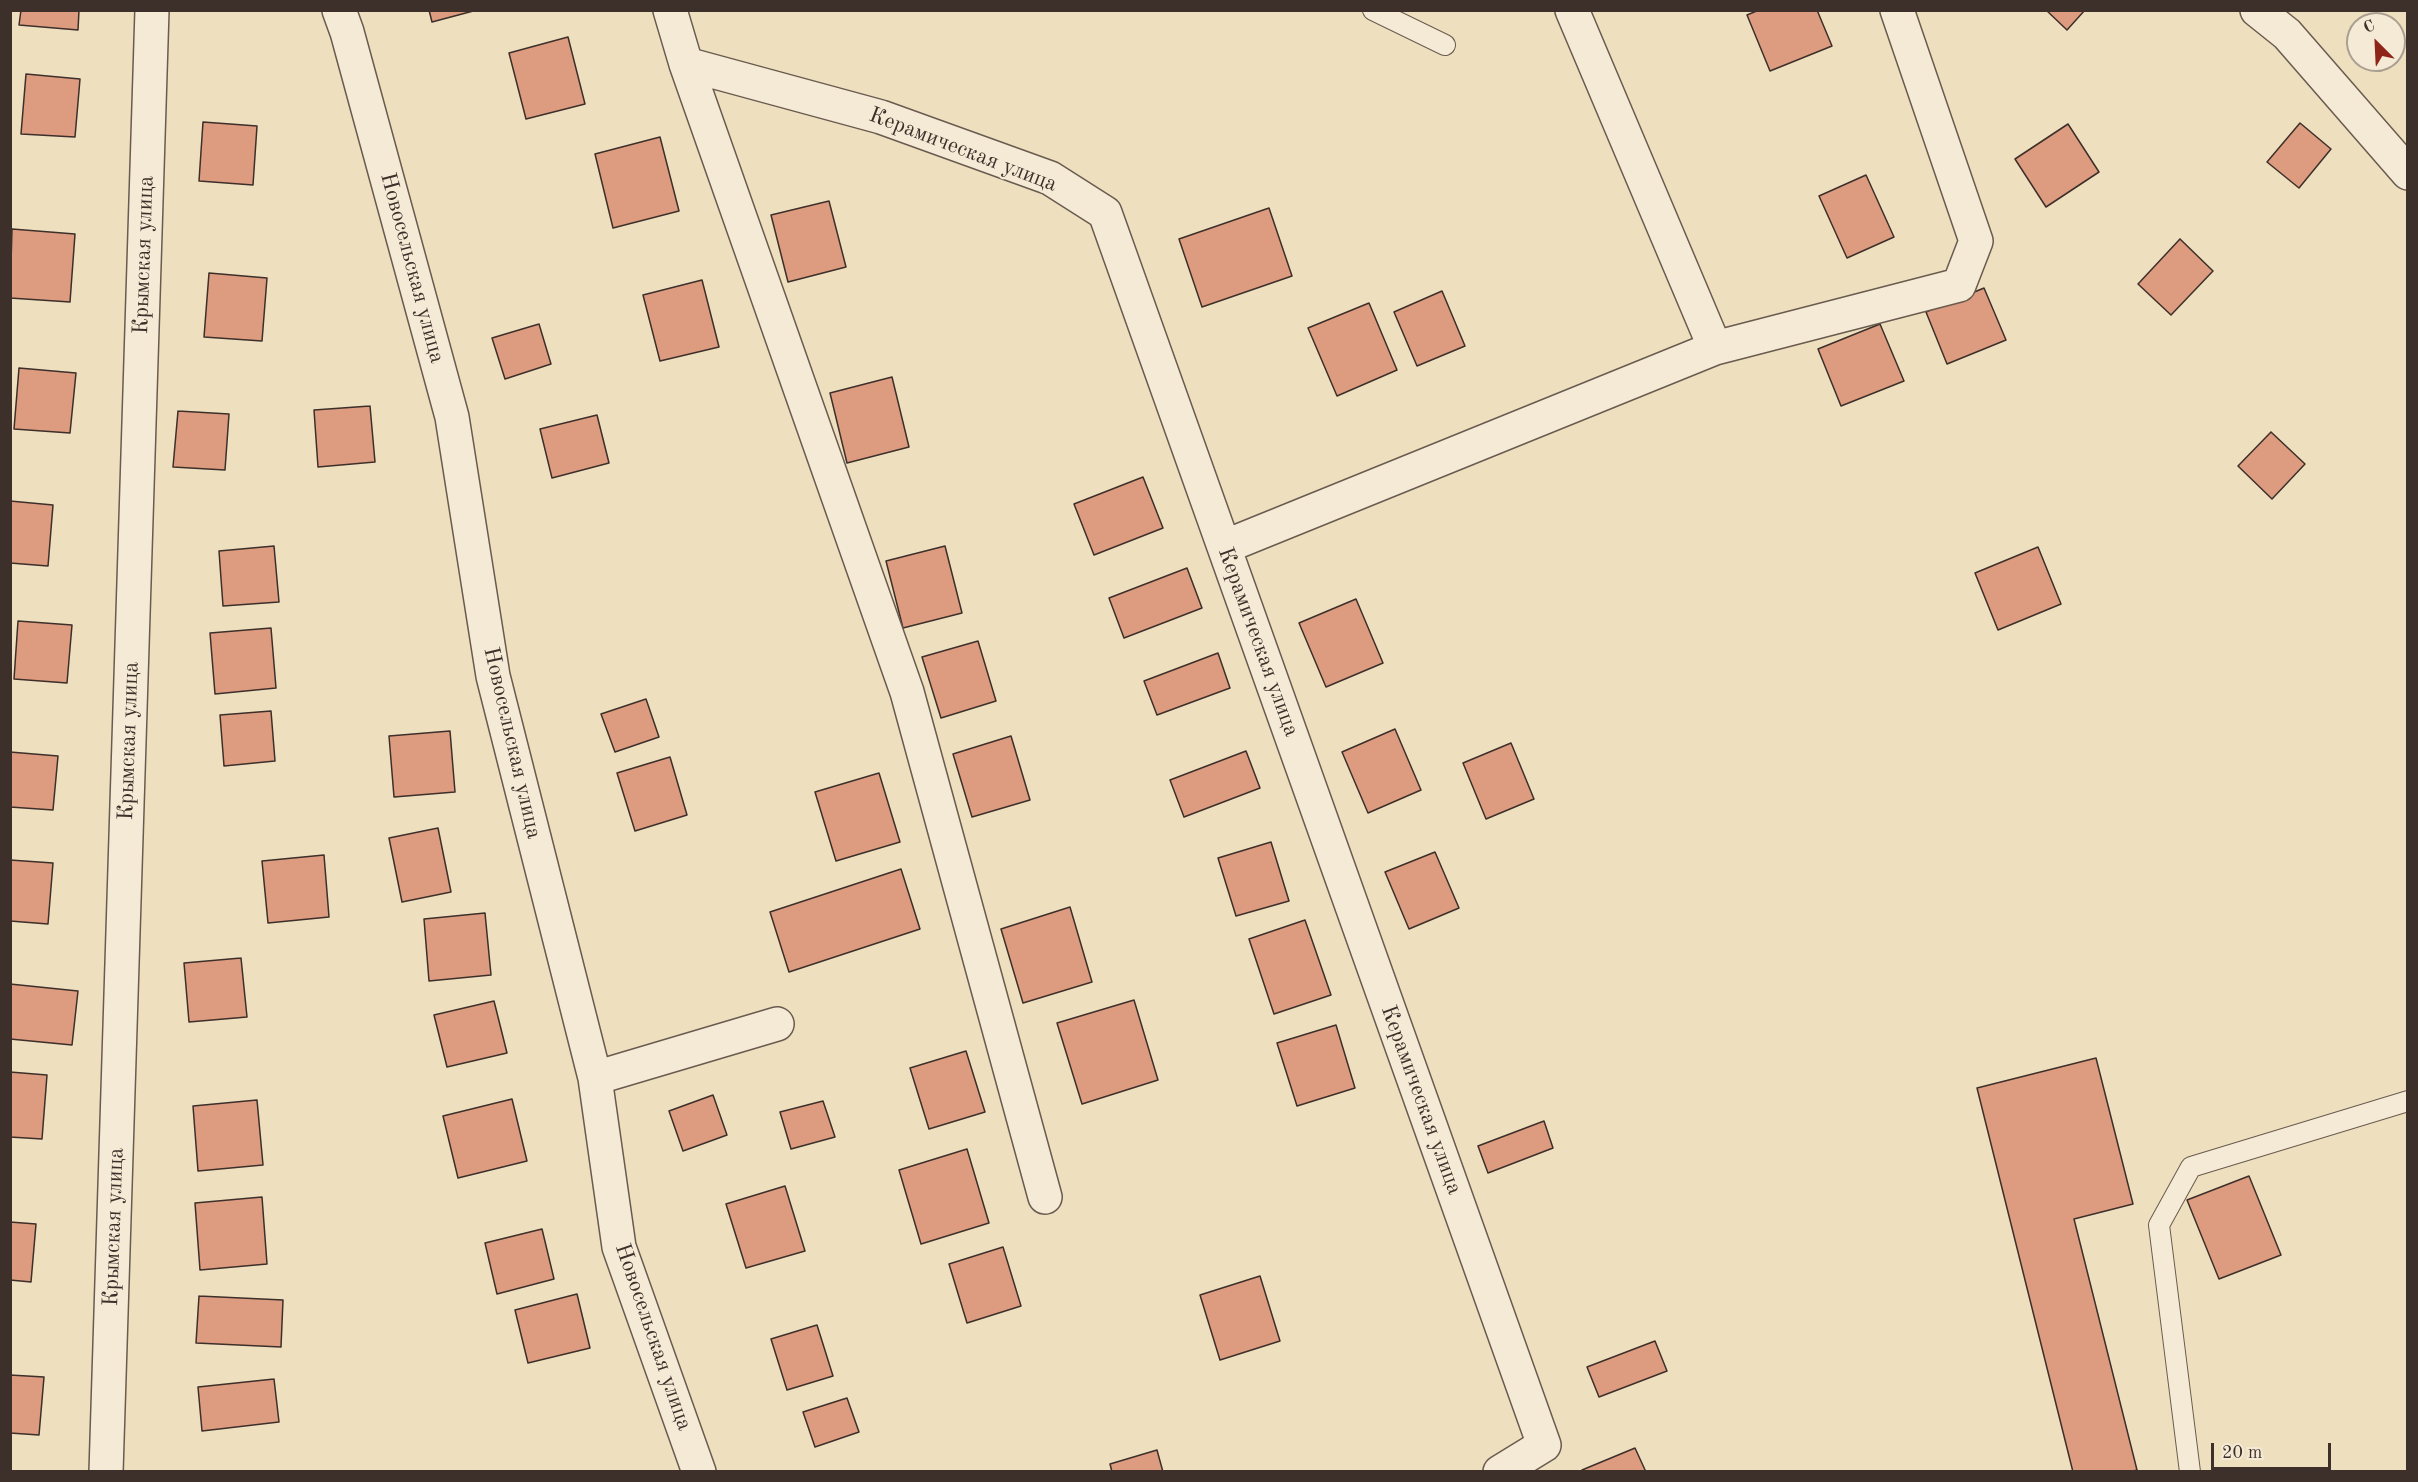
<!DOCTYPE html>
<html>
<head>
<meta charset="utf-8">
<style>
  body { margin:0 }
  #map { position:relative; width:2418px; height:1482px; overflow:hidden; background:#eedfbf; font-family:"Old Standard TT",serif }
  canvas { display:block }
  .frame { position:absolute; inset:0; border:12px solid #3d2f2a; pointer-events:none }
  .north { position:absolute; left:2346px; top:12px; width:60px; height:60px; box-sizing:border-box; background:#f4ead5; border:2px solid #ab9f91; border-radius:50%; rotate:336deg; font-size:16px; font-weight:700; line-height:24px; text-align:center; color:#3d2f2a }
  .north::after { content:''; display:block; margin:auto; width:21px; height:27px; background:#8f2418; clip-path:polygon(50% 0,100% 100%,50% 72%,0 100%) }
  .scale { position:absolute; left:2211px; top:1443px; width:120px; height:27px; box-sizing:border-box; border:3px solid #3d2f2a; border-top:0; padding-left:8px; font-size:18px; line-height:21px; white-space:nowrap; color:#3d2f2a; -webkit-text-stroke:4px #f4ead5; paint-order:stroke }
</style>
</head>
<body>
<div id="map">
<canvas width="2418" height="1482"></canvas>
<div class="frame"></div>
<div class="north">С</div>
<div class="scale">20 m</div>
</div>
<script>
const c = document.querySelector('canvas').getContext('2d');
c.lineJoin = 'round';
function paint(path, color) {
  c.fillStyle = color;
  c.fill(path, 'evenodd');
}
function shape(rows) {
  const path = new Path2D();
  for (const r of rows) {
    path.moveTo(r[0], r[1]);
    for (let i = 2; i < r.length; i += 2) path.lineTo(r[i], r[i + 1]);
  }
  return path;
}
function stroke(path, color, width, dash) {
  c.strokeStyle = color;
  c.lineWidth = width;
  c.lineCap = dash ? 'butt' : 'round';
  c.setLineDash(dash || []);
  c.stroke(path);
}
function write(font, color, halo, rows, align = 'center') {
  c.font = font + ' "Old Standard TT",serif';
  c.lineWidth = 4.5;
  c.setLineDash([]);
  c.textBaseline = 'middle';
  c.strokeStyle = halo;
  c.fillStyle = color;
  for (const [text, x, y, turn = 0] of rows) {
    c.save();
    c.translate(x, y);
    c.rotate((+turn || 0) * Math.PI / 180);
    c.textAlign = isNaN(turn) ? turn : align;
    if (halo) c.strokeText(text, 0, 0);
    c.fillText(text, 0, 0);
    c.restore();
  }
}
const building = shape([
  [21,10,79,10,78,30,19,25,21,10],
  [429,10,477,10,432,22,429,10],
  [1759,10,1817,10,1832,46,1770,71,1747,15,1759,10],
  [2046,10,2085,10,2067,30,2046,10],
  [568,37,585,104,526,119,509,53,568,37],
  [26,74,80,79,75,137,21,134,26,74],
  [203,122,257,126,253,185,199,181,203,122],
  [2300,123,2331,149,2299,188,2267,162,2300,123],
  [2068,124,2099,172,2046,207,2015,159,2068,124],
  [660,137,679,211,613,228,595,154,660,137],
  [1866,175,1894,237,1847,258,1819,196,1866,175],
  [829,201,846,267,788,282,771,215,829,201],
  [1269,208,1292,276,1202,307,1179,239,1269,208],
  [12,229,75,234,70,302,10,298,12,229],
  [2180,239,2213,271,2171,315,2138,284,2180,239],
  [209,273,267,278,262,341,204,337,209,273],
  [702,280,719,347,660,361,643,295,702,280],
  [1984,288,2006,340,1947,364,1926,312,1984,288],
  [1442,291,1465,346,1417,366,1394,312,1442,291],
  [1369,303,1397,370,1337,396,1308,328,1369,303],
  [539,324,551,364,505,379,492,338,539,324],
  [1880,324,1904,381,1841,406,1818,349,1880,324],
  [19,368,76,373,70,433,14,429,19,368],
  [892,377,909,447,847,463,830,393,892,377],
  [370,406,375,462,318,467,314,410,370,406],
  [178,411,229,414,225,470,173,467,178,411],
  [597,415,609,463,552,478,540,429,597,415],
  [2271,432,2305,464,2272,499,2238,466,2271,432],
  [1143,477,1163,528,1094,555,1074,504,1143,477],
  [10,501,53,505,48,566,10,563,10,501],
  [274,546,279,602,223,606,219,551,274,546],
  [945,546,962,613,903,628,886,561,945,546],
  [2038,547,2061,604,1998,630,1975,573,2038,547],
  [1187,568,1202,608,1124,638,1109,598,1187,568],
  [1356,599,1383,663,1326,687,1299,623,1356,599],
  [18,621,72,625,67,683,14,679,18,621],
  [271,628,276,688,215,694,210,633,271,628],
  [978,641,996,701,941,718,922,657,978,641],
  [1218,653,1230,688,1157,715,1144,681,1218,653],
  [646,699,659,737,615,752,601,714,646,699],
  [271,711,275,761,224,766,220,715,271,711],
  [1395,729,1421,790,1368,813,1342,752,1395,729],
  [450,731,455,792,394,797,389,736,450,731],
  [1011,736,1030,800,972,817,953,754,1011,736],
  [1511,743,1534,799,1486,819,1463,763,1511,743],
  [1246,751,1260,788,1184,817,1170,780,1246,751],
  [10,752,58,756,53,810,10,807,10,752],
  [670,757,687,815,635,831,617,773,670,757],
  [879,773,900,842,836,861,815,792,879,773],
  [438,828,451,892,402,902,389,838,438,828],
  [1271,842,1289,901,1236,916,1218,858,1271,842],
  [1435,852,1459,908,1409,929,1385,872,1435,852],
  [324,855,329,917,268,923,262,861,324,855],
  [10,860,53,863,48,924,10,921,10,860],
  [901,869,920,929,789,972,770,912,901,869],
  [1070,907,1092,982,1023,1003,1001,929,1070,907],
  [485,913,491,975,429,981,424,919,485,913],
  [1305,920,1331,995,1274,1014,1249,939,1305,920],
  [241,958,247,1017,189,1022,184,963,241,958],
  [10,984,78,991,72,1045,10,1039,10,984],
  [1134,1000,1158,1080,1082,1104,1057,1023,1134,1000],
  [494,1001,507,1053,447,1067,434,1015,494,1001],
  [1336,1025,1355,1088,1297,1106,1277,1043,1336,1025],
  [966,1051,985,1112,929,1129,910,1068,966,1051],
  [2096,1058,2133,1204,2074,1219,2137,1470,2130,1472,2073,1472,1977,1088,2096,1058],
  [10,1072,47,1075,42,1139,10,1137,10,1072],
  [713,1095,727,1135,683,1151,669,1111,713,1095],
  [512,1099,527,1161,458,1178,443,1116,512,1099],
  [257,1100,263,1165,198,1171,193,1106,257,1100],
  [823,1101,835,1137,791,1149,780,1112,823,1101],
  [1544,1121,1553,1148,1488,1173,1478,1146,1544,1121],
  [967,1149,989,1223,921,1244,899,1170,967,1149],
  [2249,1176,2281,1255,2219,1279,2187,1200,2249,1176],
  [785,1186,805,1251,746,1268,726,1204,785,1186],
  [262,1197,267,1264,200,1270,195,1203,262,1197],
  [10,1222,36,1224,31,1282,10,1280,10,1222],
  [542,1229,554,1279,497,1294,485,1243,542,1229],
  [1003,1247,1021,1306,967,1323,949,1264,1003,1247],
  [1260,1276,1280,1341,1220,1360,1200,1295,1260,1276],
  [577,1294,590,1348,528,1363,515,1310,577,1294],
  [199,1296,283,1300,281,1347,196,1343,199,1296],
  [817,1325,833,1376,787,1390,771,1339,817,1325],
  [1655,1341,1667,1371,1599,1397,1587,1367,1655,1341],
  [10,1375,44,1377,39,1435,10,1433,10,1375],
  [274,1379,279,1422,202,1431,198,1387,274,1379],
  [847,1398,859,1432,815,1447,803,1412,847,1398],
  [1635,1448,1646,1472,1583,1472,1582,1470,1635,1448],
  [1157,1450,1163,1472,1112,1472,1110,1464,1157,1450]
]);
paint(building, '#dd9c7f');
stroke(building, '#3d2f2a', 1.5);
const lane = shape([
  [1373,10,1445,45],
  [2190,1472,2159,1225,2191,1167,2408,1101]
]);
const street = shape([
  [339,10,347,32,452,417,493,676,595,1078,619,1247,699,1472],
  [670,10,686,64,907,692,1045,1197],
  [1572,10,1715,348],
  [2257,10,2287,34,2408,173],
  [686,64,881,117,1050,178,1105,213,1544,1445,1500,1472],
  [1224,547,1715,348,1959,285,1976,241,1897,10],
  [595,1078,777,1024],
  [106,1472,152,10]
]);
stroke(lane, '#695b4f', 22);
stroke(street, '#695b4f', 36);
stroke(lane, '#f4ead5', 20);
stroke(street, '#f4ead5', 33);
write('22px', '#3d2f2a', '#f4ead5', [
  ["Керамическая улица",963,150,21],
  ["Крымская улица",144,255,-88],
  ["Новосельская улица",412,268,75],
  ["Керамическая улица",1258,642,70],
  ["Крымская улица",129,741,-88],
  ["Новосельская улица",512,743,77],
  ["Керамическая улица",1421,1100,70],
  ["Крымская улица",114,1227,-88],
  ["Новосельская улица",653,1337,71]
]);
</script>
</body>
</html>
